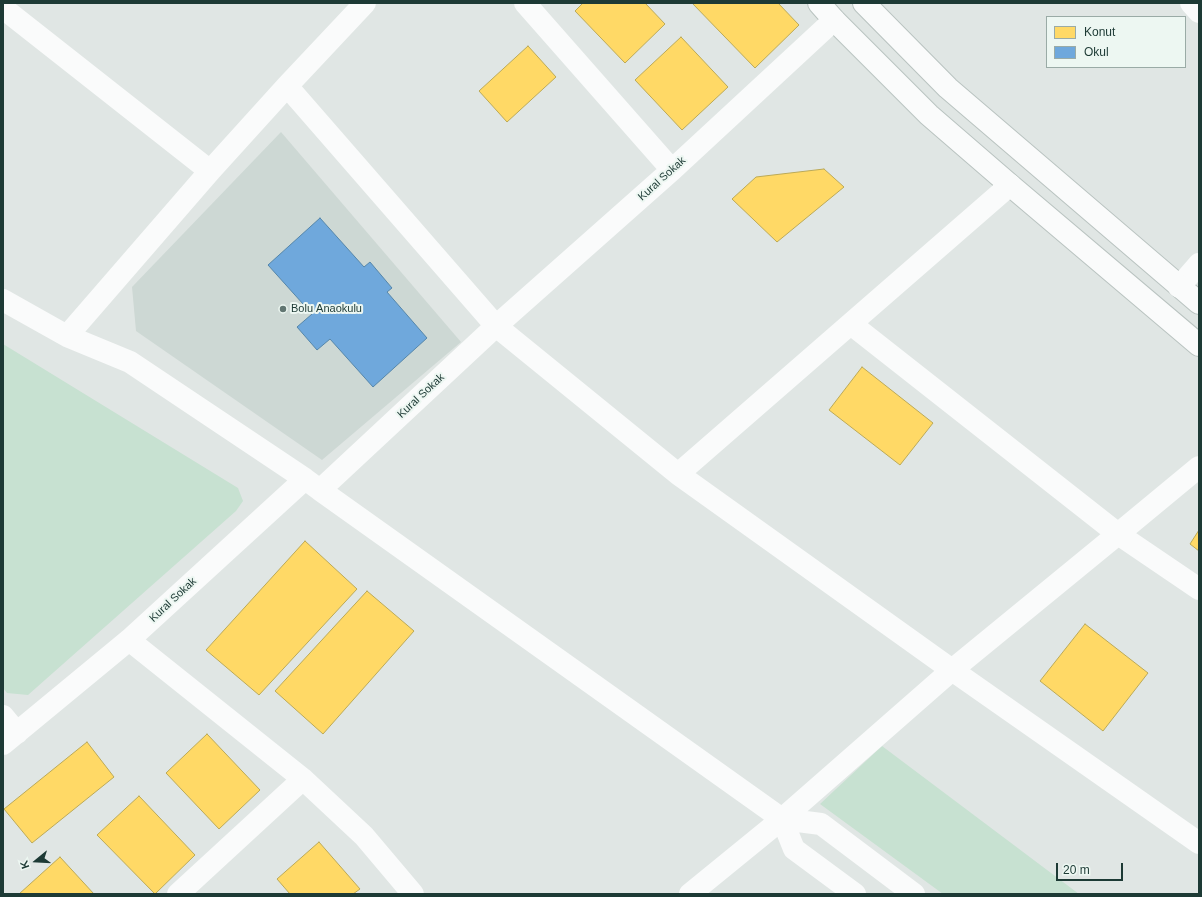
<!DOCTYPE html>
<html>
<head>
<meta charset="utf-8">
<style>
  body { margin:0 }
  #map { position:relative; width:1202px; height:897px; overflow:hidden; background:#e0e6e4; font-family:Helvetica,sans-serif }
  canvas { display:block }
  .frame { position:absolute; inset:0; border:4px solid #1d3a35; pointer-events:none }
  .legend { position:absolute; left:1046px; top:16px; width:140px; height:52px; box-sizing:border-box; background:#edf7f2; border:1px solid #9aaba6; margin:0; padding:5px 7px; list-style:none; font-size:12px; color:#1d3a35 }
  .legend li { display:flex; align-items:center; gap:8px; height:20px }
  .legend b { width:20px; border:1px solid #9aaba6 }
  .north { position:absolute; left:16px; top:841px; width:40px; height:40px; -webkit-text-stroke:3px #edf7f2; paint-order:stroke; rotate:252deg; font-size:11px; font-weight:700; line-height:16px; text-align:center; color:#1d3a35 }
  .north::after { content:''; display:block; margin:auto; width:14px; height:18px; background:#1d3a35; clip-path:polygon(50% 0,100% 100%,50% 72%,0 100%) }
  .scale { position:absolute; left:1056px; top:863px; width:67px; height:18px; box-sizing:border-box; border:2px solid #1d3a35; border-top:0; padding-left:5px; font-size:12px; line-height:14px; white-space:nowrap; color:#1d3a35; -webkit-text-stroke:3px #edf7f2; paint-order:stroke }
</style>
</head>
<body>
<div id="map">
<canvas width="1202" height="897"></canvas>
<div class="frame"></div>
<ul class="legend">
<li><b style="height:11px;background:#ffd966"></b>Konut</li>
<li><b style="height:11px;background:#6fa8dc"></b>Okul</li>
</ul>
<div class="north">K</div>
<div class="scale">20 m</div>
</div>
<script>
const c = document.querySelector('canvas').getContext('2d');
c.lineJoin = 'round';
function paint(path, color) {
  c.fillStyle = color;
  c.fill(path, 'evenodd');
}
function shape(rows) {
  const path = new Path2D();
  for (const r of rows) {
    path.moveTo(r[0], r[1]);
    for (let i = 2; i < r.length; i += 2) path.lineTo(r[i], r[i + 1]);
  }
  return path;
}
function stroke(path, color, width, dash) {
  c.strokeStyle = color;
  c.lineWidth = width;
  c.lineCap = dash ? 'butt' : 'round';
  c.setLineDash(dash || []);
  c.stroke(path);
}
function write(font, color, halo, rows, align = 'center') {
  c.font = font + ' Helvetica,sans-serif';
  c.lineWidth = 4;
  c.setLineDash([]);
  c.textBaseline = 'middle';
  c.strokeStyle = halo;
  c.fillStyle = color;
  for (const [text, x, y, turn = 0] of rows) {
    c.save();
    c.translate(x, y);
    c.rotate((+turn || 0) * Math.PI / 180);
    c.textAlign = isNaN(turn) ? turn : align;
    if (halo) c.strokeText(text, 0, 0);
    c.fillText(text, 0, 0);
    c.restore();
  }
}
paint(shape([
  [281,132,461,342,322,460,136,331,132,287]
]), '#cdd8d4');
paint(shape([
  [3,344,238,488,243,501,236,511,28,695,7,693,3,688],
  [882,746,1079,894,943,894,820,804]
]), '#c7e1d1');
const homes = shape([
  [583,3,645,3,665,24,625,63,575,11,583,3],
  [692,3,778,3,799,25,755,68,692,3],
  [681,37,728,87,682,130,635,80,681,37],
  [528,46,556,77,507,122,479,91,528,46],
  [824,169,844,187,777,242,732,199,756,177,824,169],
  [862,367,933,423,900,465,829,410,862,367],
  [1199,530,1199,551,1190,544,1199,530],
  [305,541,357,589,259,695,206,650,305,541],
  [367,591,414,631,323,734,275,691,367,591],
  [1085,624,1148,673,1103,731,1040,681,1085,624],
  [207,734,260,790,219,829,166,773,207,734],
  [87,742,114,777,32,843,4,809,87,742],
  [139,796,195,855,155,894,97,835,139,796],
  [319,842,360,889,353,894,290,894,277,879,319,842],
  [60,857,94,894,19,894,60,857]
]);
paint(homes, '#ffd966');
stroke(homes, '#bba957', 1);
const schools = shape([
  [320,218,364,267,370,262,392,288,387,292,427,338,373,387,330,339,317,350,297,327,312,314,268,265,320,218]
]);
paint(schools, '#6fa8dc');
stroke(schools, '#5687aa', 1);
const secondary = shape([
  [819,3,834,20,929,115,1010,185,1199,345],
  [864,3,948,88,1199,303]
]);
stroke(secondary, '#b9c3c0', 24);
stroke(shape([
  [525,3,672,170],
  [1191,3,1199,12],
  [3,8,210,171],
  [287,86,496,326,678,474,952,670,1118,534,1199,589],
  [1179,287,1199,264],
  [3,300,67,336,130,362,305,479],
  [851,324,1118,534,1199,467],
  [67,336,210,171,287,86,365,3],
  [678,474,1010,185],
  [320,490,782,819,821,824,914,894],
  [129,640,303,779,364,836,413,894],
  [3,716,17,733],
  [3,744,129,640,305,479,320,490,496,326,672,170,834,20],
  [782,819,794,849,855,894],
  [178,894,303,779],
  [690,894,782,819,952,670,1199,843]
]), '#fafbfb', 22);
stroke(secondary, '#fafbfb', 22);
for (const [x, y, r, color] of [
  [283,309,4,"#617672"]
]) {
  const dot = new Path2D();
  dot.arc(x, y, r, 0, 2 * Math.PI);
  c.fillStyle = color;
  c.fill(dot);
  stroke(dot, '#edf7f2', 1.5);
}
write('11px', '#1d3a35', '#edf7f2', [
  ["Kural Sokak",662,179,-42],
  ["Kural Sokak",421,396,-43],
  ["Kural Sokak",173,600,-43]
]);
write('11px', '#1d3a35', '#edf7f2', [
  ["Bolu Anaokulu",291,309]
], 'left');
</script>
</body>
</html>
